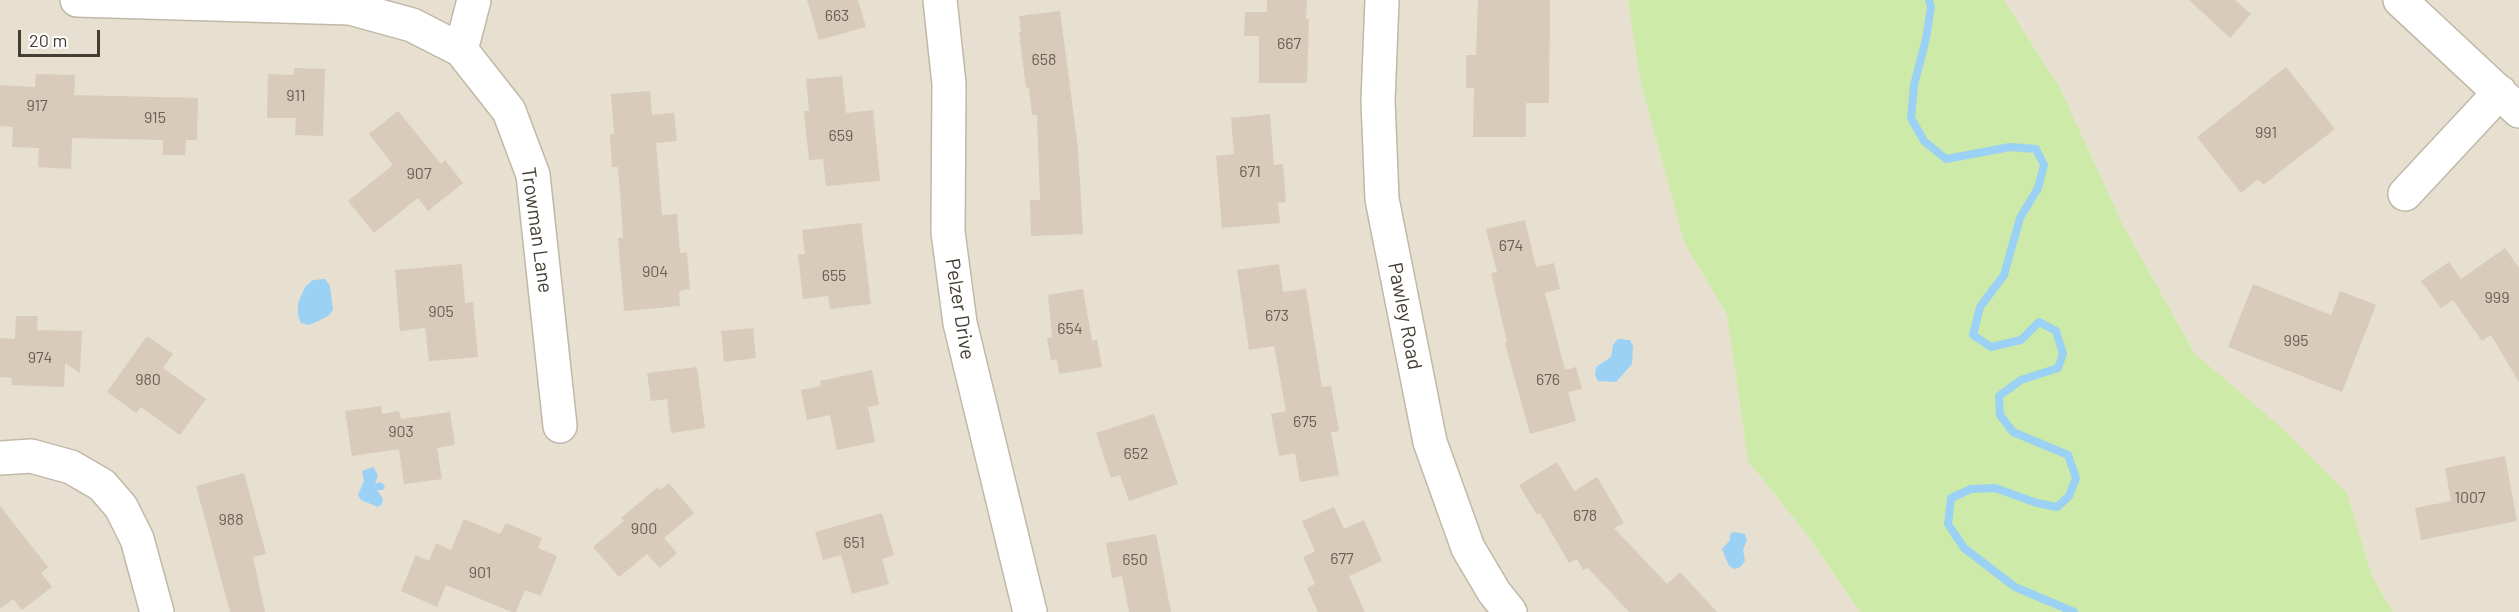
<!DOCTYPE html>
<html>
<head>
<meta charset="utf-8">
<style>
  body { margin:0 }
  #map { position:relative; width:2519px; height:612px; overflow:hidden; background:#f2ede2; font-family:Barlow,sans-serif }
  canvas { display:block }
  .scale { position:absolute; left:18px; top:30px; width:82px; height:27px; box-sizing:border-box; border:3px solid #443d33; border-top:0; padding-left:8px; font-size:18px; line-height:21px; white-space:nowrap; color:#443d33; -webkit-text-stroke:4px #fff; paint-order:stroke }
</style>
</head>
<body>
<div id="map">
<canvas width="2519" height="612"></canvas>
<div class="scale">20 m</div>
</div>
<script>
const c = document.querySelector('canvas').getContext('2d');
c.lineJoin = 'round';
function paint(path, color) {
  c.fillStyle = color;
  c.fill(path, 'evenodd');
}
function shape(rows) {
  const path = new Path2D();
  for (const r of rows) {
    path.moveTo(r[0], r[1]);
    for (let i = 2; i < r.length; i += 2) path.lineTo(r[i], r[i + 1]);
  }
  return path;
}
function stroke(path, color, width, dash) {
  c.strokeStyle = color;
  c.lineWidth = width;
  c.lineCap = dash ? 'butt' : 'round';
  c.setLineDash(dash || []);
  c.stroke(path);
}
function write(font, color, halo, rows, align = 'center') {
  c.font = font + ' Barlow,sans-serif';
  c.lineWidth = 5;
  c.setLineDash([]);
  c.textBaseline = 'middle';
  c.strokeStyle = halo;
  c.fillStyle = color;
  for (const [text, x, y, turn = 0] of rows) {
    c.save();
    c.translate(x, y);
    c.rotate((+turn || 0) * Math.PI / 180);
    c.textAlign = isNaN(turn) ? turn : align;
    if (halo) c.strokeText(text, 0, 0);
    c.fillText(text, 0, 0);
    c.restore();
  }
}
paint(shape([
  [0,0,1628,0,1640,80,1684,242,1727,315,1748,461,1807,535,1860,612,0,612],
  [2004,0,2519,0,2519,612,2393,612,2372,576,2347,493,2195,354,2124,227,2060,88]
]), '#e7dfd0');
paint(shape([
  [1628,0,2004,0,2060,88,2124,227,2195,354,2283,429,2347,493,2372,576,2393,612,1860,612,1807,535,1748,461,1727,315,1684,242,1640,80]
]), '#cdeaa8');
paint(shape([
  [325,279,330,286,333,310,328,316,316,322,308,325,301,323,298,315,298,303,305,287,313,280],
  [1618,339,1630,340,1633,346,1632,364,1616,382,1598,381,1595,375,1596,367,1611,357,1613,345],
  [373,467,378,475,375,484,381,482,385,486,383,490,377,490,383,499,382,504,378,507,361,500,358,495,364,481,362,471],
  [1734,532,1745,534,1747,540,1743,550,1745,561,1740,567,1735,569,1729,566,1722,549,1730,540,1730,534]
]), '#9ad1f4');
stroke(shape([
  [1929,0,1931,7,1926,39,1914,85,1911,118,1924,141,1946,159,2010,147,2036,149,2044,165,2038,188,2020,218,2004,275,1980,307,1973,335,1991,347,2021,340,2039,322,2056,331,2063,354,2058,368,2021,380,1999,396,2000,415,2013,432,2068,455,2076,478,2069,496,2057,507,2037,503,1995,488,1971,489,1951,498,1948,524,1964,548,2015,587,2074,612]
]), '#9ad1f4', 8);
paint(shape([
  [807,0,858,0,866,27,819,40],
  [1267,0,1307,0,1306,19,1309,19,1307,83,1259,83,1259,36,1244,36,1245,12,1267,12],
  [1478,0,1550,0,1549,103,1526,103,1526,137,1473,137,1474,88,1466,88,1466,55,1476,55],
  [2189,0,2235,0,2251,14,2230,38],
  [1060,11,1078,148,1083,234,1031,236,1030,200,1040,200,1037,115,1032,115,1029,88,1026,88,1019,32,1021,32,1019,16],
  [2286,67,2335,129,2263,185,2258,179,2241,193,2197,137],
  [294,68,325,69,323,136,295,135,296,118,267,118,268,74,294,75],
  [36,74,75,75,74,95,198,98,197,140,186,140,185,155,163,155,163,140,72,138,71,169,38,167,39,148,12,147,13,127,0,126,0,85,35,87],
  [842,76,846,113,873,110,880,181,826,186,823,159,809,160,804,111,809,111,806,79],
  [650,91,652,115,674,113,677,141,656,143,662,215,677,214,680,253,687,252,690,289,679,291,680,306,624,311,618,238,623,238,622,219,618,167,612,167,610,134,614,134,611,94],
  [398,111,441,164,445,160,463,183,428,211,418,198,374,233,348,201,393,165,369,134],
  [1270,114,1274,165,1283,164,1286,202,1278,203,1280,223,1222,228,1216,156,1234,154,1231,118],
  [1525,220,1536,267,1554,263,1560,289,1545,293,1565,370,1576,367,1582,389,1568,392,1576,421,1530,434,1505,343,1507,342,1491,273,1497,272,1486,229],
  [861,223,871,304,830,309,828,296,803,299,798,255,805,254,802,230],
  [2505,248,2519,268,2519,382,2491,335,2482,341,2453,300,2441,308,2421,281,2449,262,2461,279],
  [462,264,465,303,473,302,478,357,429,361,425,328,400,331,395,270],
  [1279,264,1283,292,1306,289,1322,387,1331,386,1339,431,1331,432,1339,475,1300,482,1295,453,1279,456,1271,414,1286,411,1274,346,1249,350,1237,270],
  [2253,284,2331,315,2340,291,2376,305,2342,392,2228,347],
  [1083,289,1092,341,1097,340,1102,367,1059,374,1057,359,1051,360,1047,338,1052,337,1048,295],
  [16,316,38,316,37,330,82,331,80,373,65,363,64,387,11,385,12,378,0,377,0,338,15,339],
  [753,328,756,358,724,362,721,331],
  [147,336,173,354,163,368,206,399,180,435,141,407,136,413,107,392],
  [697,367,705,428,671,433,667,399,651,401,647,373],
  [872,370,879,405,868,407,875,442,837,450,830,415,807,420,801,390,821,386,820,381],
  [381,406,382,414,399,411,401,419,450,412,455,445,437,448,442,479,404,484,399,449,352,456,345,411],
  [1154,414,1178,484,1129,501,1120,475,1111,478,1096,433],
  [2505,456,2517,521,2421,540,2415,508,2451,501,2445,468],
  [1557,462,1574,491,1597,477,1624,523,1614,528,1667,584,1680,572,1717,612,1629,612,1588,568,1583,570,1577,559,1569,563,1540,513,1537,515,1519,485],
  [244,473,266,554,253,557,265,612,230,612,196,486],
  [669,483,694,513,664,538,677,553,660,568,647,554,619,577,593,547,624,521,621,518,658,487,660,490],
  [0,506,48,567,41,573,52,587,22,610,13,599,0,609],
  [1334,507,1344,529,1364,520,1382,561,1349,576,1365,612,1318,612,1307,588,1315,584,1303,557,1315,551,1302,521],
  [882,513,894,555,882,559,889,584,852,594,841,555,823,560,815,532],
  [464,519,500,534,506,523,542,538,538,548,557,556,541,596,525,590,516,612,512,612,446,585,437,607,401,591,416,555,429,561,436,543,451,550],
  [1156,534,1171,612,1129,612,1122,576,1112,578,1106,543]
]), '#d8cbba');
const minor = shape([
  [77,0,350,8,412,25,461,50,509,111,533,175,560,426],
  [940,0,949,84,948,232,960,323,1030,612],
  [1382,0,1378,101,1382,199,1430,442,1468,548,1494,592,1510,612],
  [2400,0,2519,111],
  [461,50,474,0],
  [2405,194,2500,92],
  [0,458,31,456,71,467,102,485,121,507,137,539,157,612]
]);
stroke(minor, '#c1b8a8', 36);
stroke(minor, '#fff', 33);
write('16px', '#696055', null, [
  ["663",837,16],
  ["667",1289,44],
  ["658",1044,60],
  ["911",296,96],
  ["917",37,106],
  ["915",155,118],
  ["991",2266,133],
  ["659",841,136],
  ["671",1250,172],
  ["907",419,174],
  ["674",1511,246],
  ["904",655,272],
  ["655",834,276],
  ["999",2497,298],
  ["905",441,312],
  ["673",1277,316],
  ["654",1070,329],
  ["995",2296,341],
  ["974",40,358],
  ["980",148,380],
  ["676",1548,380],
  ["675",1305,422],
  ["903",401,432],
  ["652",1136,454],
  ["1007",2470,498],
  ["678",1585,516],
  ["988",231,520],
  ["900",644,529],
  ["651",854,543],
  ["677",1342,559],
  ["650",1135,560],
  ["901",480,573]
]);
write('20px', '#443d33', '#fff', [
  ["Trowman Lane",537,230,82],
  ["Pelzer Drive",960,309,81],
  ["Pawley Road",1405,316,79]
]);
</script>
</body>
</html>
